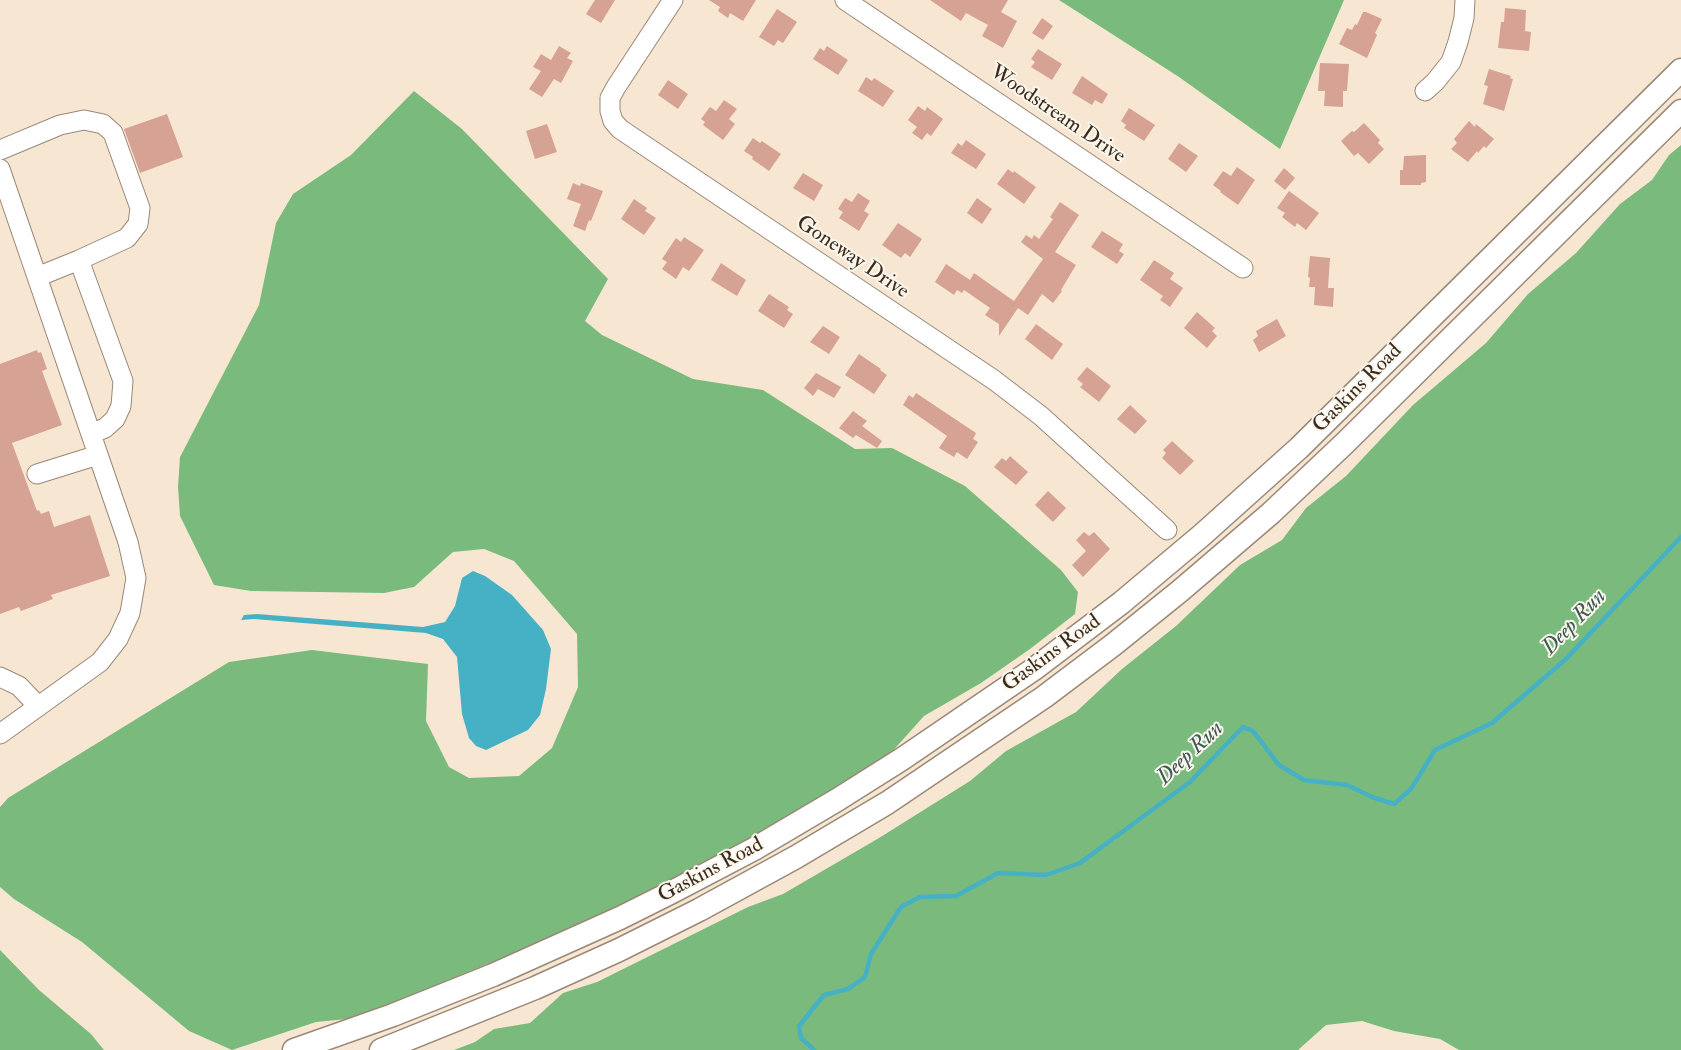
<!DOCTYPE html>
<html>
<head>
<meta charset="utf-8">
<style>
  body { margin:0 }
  canvas { display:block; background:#f7e7d2 }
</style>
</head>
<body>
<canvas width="1681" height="1050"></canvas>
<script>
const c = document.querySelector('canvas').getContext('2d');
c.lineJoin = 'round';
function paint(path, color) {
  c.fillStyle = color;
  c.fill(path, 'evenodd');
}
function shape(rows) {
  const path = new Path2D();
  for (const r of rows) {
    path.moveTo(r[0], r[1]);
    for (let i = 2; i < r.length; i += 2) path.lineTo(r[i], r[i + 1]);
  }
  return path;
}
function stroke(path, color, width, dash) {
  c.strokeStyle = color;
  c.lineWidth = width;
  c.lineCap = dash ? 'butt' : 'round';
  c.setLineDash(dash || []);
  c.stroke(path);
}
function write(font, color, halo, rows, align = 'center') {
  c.font = font + ' "IM FELL Double Pica",serif';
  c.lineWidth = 4;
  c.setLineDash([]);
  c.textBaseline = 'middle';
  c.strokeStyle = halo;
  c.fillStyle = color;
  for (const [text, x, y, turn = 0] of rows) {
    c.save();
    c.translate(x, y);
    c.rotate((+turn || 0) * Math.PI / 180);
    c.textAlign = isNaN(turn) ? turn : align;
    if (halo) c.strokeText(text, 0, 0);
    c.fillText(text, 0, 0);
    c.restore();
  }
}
paint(shape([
  [1059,0,1344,0,1280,149,1179,77],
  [414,91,462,129,608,279,585,321,602,335,693,379,763,390,855,449,892,448,965,486,1061,570,1078,592,1075,614,1030,649,981,683,924,716,890,754,782,821,665,885,541,942,370,1012,347,1019,316,1022,232,1050,189,1031,82,942,14,899,0,887,0,807,8,798,229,662,312,650,428,664,426,721,449,767,469,778,519,776,552,748,578,687,577,634,514,561,484,549,453,552,414,587,384,593,251,591,214,585,180,516,178,487,180,457,259,305,276,223,293,194,351,155],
  [1681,145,1681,1050,1459,1050,1440,1039,1394,1031,1362,1021,1326,1025,1298,1050,454,1050,475,1042,494,1029,530,1023,563,993,597,982,748,907,783,894,879,838,970,781,1006,751,1076,712,1122,669,1176,626,1240,565,1282,540,1306,508,1346,476,1413,405,1486,343,1528,294,1576,253,1620,204,1652,180,1669,155],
  [0,950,39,990,91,1034,104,1050,0,1050]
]), '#7abb7d');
paint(shape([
  [473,571,485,576,512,595,543,630,551,649,546,689,540,715,528,730,486,750,476,746,469,738,462,714,457,657,443,639,426,633,254,619,241,620,244,615,257,614,423,627,445,622,455,606,462,578]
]), '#46b0c4');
stroke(shape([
  [814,1050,801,1038,799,1026,824,995,848,989,865,977,871,954,901,907,920,897,956,896,998,873,1046,875,1080,863,1190,782,1243,727,1253,731,1279,765,1304,780,1347,785,1372,797,1394,804,1411,789,1435,750,1492,723,1566,659,1681,537]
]), '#46b0c4', 4.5);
paint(shape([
  [595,0,615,0,601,23,586,14],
  [709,0,756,0,743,21,730,13,728,18,718,11,720,7],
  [930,0,1008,0,1001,12,1017,21,1003,48,982,36,988,25,966,13,961,21],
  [1505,8,1526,10,1525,31,1531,32,1529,51,1498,48,1501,22,1504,22],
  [777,9,797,22,783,43,778,40,774,46,759,37],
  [1363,12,1366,12,1382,19,1375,33,1377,35,1367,58,1339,44,1347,28,1352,30,1355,24,1357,25],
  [1042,18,1053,26,1043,40,1032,33],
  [559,46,571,53,567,58,573,61,561,83,554,79,542,97,529,89,541,71,533,67,541,54,551,60],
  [827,46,848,60,838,75,813,59,820,48,824,51],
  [1038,49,1062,64,1052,80,1031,67,1035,62,1031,59],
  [1320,63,1349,64,1347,91,1343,91,1343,107,1324,106,1325,91,1318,91],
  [1489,69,1511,76,1510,78,1513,79,1504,111,1483,104,1488,86,1484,85],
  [1082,76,1108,94,1102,104,1095,100,1092,105,1072,93],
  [866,77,872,81,874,78,894,91,883,107,858,91],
  [668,80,688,94,678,109,658,95],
  [724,100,737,109,729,119,735,124,723,140,703,125,705,122,701,119,710,107,716,111],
  [918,106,925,111,927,107,943,119,931,136,927,133,922,140,912,133,917,127,908,120],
  [1129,108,1155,125,1144,141,1124,128,1126,125,1121,121],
  [167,114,183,157,140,173,124,129],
  [1469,121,1475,127,1476,124,1494,139,1486,148,1484,146,1478,153,1477,151,1468,162,1451,149,1457,143,1454,139],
  [1364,123,1380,140,1378,143,1384,149,1369,164,1358,153,1354,156,1341,141,1352,131,1354,132],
  [547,124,557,152,535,159,526,131],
  [753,138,760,143,762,141,781,154,769,171,752,159,753,157,744,151],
  [966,140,986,154,976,169,951,153,958,143,962,146],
  [1179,143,1198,156,1186,172,1168,159],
  [1426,155,1426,182,1421,183,1421,185,1400,185,1400,170,1403,170,1404,156],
  [1237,167,1255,180,1238,205,1220,192,1221,191,1213,185,1223,171,1231,176],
  [1284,168,1295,178,1285,190,1274,181],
  [1008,169,1013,173,1014,171,1036,187,1024,204,997,184],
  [803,173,823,185,814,201,793,188],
  [573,183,580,186,581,183,603,191,591,221,589,220,585,231,573,226,581,204,567,199],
  [1289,191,1319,213,1306,230,1297,223,1295,227,1282,217,1285,213,1277,208],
  [858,193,870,201,864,211,869,214,859,231,839,218,843,212,838,209,845,198,852,202],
  [977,198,992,209,982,224,967,213],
  [634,199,647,208,645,211,656,218,644,235,621,219],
  [1060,202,1079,215,1055,252,1076,265,1061,290,1062,291,1053,303,1042,294,1028,315,1018,308,999,336,999,324,985,315,990,308,964,290,962,293,957,290,954,295,935,282,946,264,970,280,974,273,1014,301,1043,259,1021,242,1026,235,1032,239,1034,235,1039,239,1053,219,1050,217],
  [898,223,922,239,910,257,905,253,901,258,882,245],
  [1102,231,1123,244,1119,251,1124,254,1117,264,1091,247],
  [684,237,704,250,689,271,683,267,676,279,662,269,667,262,662,259,676,238,681,242],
  [1310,256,1330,258,1328,288,1334,288,1333,307,1314,305,1315,287,1309,287,1310,278,1308,277],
  [1154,260,1174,273,1170,279,1183,288,1170,307,1160,300,1163,296,1140,280],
  [721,263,746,280,737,296,711,280],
  [769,294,789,307,787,310,793,314,784,328,758,311],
  [1197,312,1215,328,1212,331,1217,336,1207,348,1184,328],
  [1277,319,1286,336,1259,352,1253,340,1258,336,1256,331],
  [1036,324,1063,344,1052,360,1025,339],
  [823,326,840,337,829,354,810,342],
  [37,350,38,353,41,352,47,369,42,371,62,425,12,443,37,511,39,510,41,514,49,511,54,527,90,515,110,576,51,595,53,599,21,611,19,607,0,614,0,364],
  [859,354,881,369,880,370,887,375,874,394,845,375],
  [1087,367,1111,386,1099,402,1080,387,1083,384,1077,379],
  [816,373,841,387,834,398,818,389,813,396,804,388],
  [916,393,976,433,973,439,978,442,967,459,957,452,954,457,939,448,947,436,903,405,909,395,913,398],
  [1130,405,1147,421,1135,434,1117,419],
  [853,411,867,421,862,426,882,441,877,448,856,435,853,438,839,428],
  [1172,441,1194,461,1180,475,1162,458,1166,453,1163,450],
  [1010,456,1028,472,1016,485,994,467,1002,458,1006,461],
  [1048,491,1066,508,1053,522,1035,505],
  [1084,532,1089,536,1094,532,1110,549,1083,577,1072,565,1086,551,1076,540]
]), '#d6a294');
const minor = shape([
  [673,0,616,87,610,98,610,111,613,121,620,129,994,380,1041,416,1167,530],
  [845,0,1243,268],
  [1425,91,1435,82,1451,62,1458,42,1464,18,1465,0],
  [0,150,60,125,84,120,103,124,113,133,140,208,138,224,127,238,79,260,37,277],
  [0,169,128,542,136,578,130,613,118,639,100,662,0,734],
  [79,260,123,381,121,406,115,419,105,428,91,434],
  [37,474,98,455],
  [0,677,19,686,38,706]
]);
const major = shape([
  [294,1050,393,1015,493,975,620,918,672,892,754,849,837,800,902,759,1034,669,1121,603,1202,535,1299,448,1681,70],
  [381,1050,535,988,619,950,699,910,796,857,887,803,1044,697,1113,645,1180,591,1271,513,1345,443,1681,111]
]);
stroke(minor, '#998878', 21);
stroke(major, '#998878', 25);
stroke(minor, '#fff', 19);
stroke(major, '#fff', 22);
write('21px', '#3b2a1e', '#fbf7ec', [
  ["Woodstream Drive",1057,115,34],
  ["Goneway Drive",852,258,34],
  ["Gaskins Road",1358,389,-45],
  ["Gaskins Road",1052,654,-36],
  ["Gaskins Road",711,871,-28]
]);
write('italic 22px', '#3f5958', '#fbf7ec', [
  ["Deep Run",1575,623,-46],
  ["Deep Run",1191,754,-43]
]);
</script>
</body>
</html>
